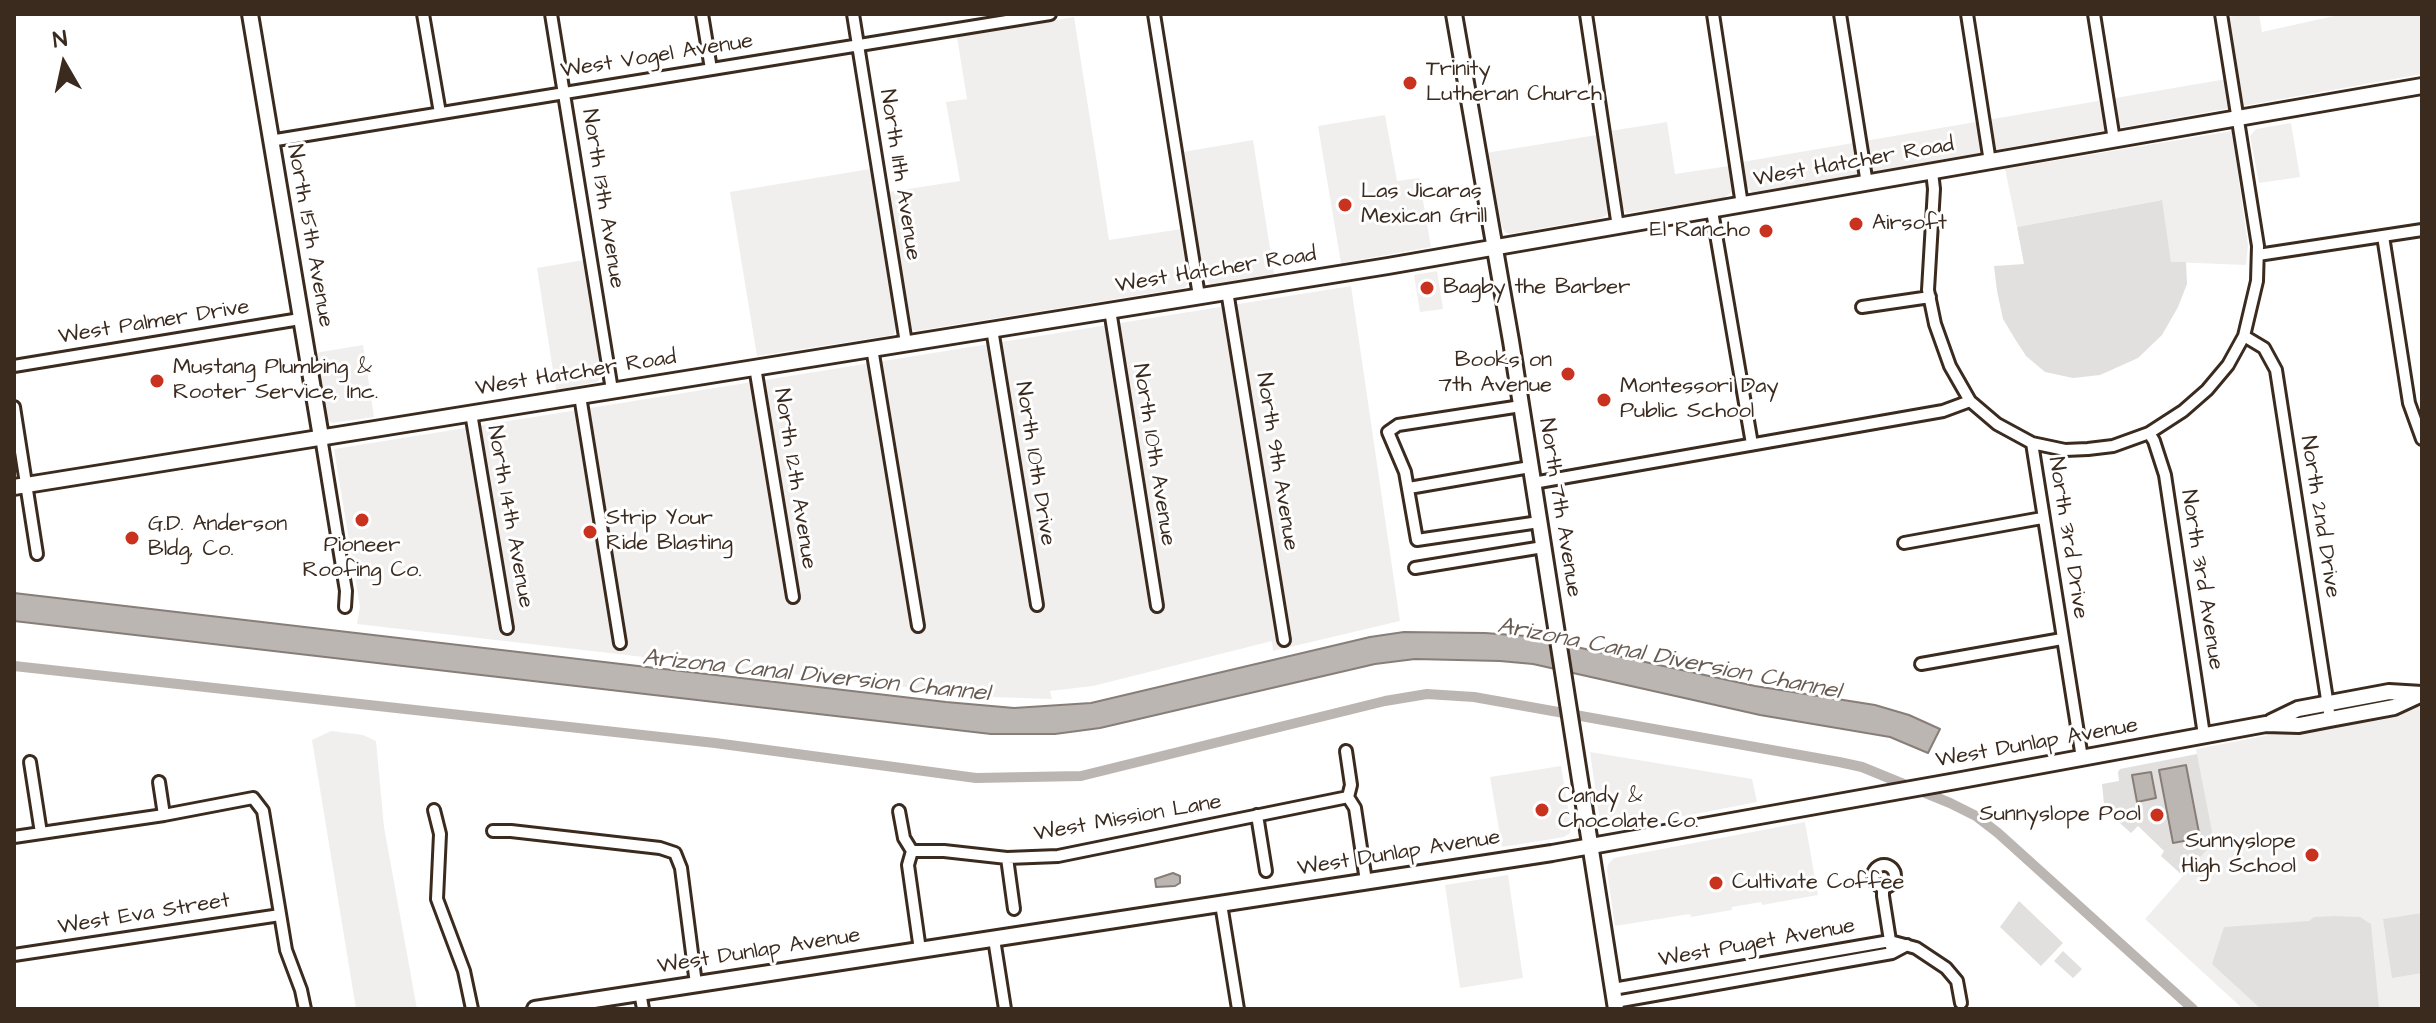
<!DOCTYPE html>
<html>
<head>
<meta charset="utf-8">
<style>
  body { margin:0 }
  #map { position:relative; width:2436px; height:1023px; overflow:hidden; background:#fff; font-family:"Architects Daughter",sans-serif }
  canvas { display:block }
  .frame { position:absolute; inset:0; border:16px solid #3b2a1e; pointer-events:none }
  .north { position:absolute; left:24px; top:24px; width:80px; height:80px; -webkit-text-stroke:6px #fff; paint-order:stroke; rotate:351deg; font-size:22px; font-weight:700; line-height:32px; text-align:center; color:#3b2a1e }
  .north::after { content:''; display:block; margin:auto; width:28px; height:36px; background:#3b2a1e; clip-path:polygon(50% 0,100% 100%,50% 72%,0 100%) }
</style>
</head>
<body>
<div id="map">
<canvas width="2436" height="1023"></canvas>
<div class="frame"></div>
<div class="north">N</div>
</div>
<script>
const c = document.querySelector('canvas').getContext('2d');
c.lineJoin = 'round';
function paint(path, color) {
  c.fillStyle = color;
  c.fill(path, 'evenodd');
}
function shape(rows) {
  const path = new Path2D();
  for (const r of rows) {
    if (r.length === 3) {
      path.moveTo(r[0] + r[2], r[1]);
      path.arc(r[0], r[1], r[2], 0, 2 * Math.PI);
      continue;
    }
    path.moveTo(r[0], r[1]);
    for (let i = 2; i < r.length; i += 2) path.lineTo(r[i], r[i + 1]);
  }
  return path;
}
function stroke(path, color, width, dash) {
  c.strokeStyle = color;
  c.lineWidth = width;
  c.lineCap = dash ? 'butt' : 'round';
  c.setLineDash(dash || []);
  c.stroke(path);
}
function write(font, color, halo, rows, align = 'center') {
  c.font = font + ' "Architects Daughter",sans-serif';
  c.lineWidth = 6;
  c.setLineDash([]);
  c.textBaseline = 'middle';
  c.strokeStyle = halo;
  c.fillStyle = color;
  for (const [text, x, y, turn = 0] of rows) {
    c.save();
    c.translate(x, y);
    c.rotate((+turn || 0) * Math.PI / 180);
    c.textAlign = isNaN(turn) ? turn : align;
    if (halo) c.strokeText(text, 0, 0);
    c.fillText(text, 0, 0);
    c.restore();
  }
}
paint(shape([
  [2246,14,2259,14,2262,32,2343,14,2422,14,2422,74,1753,193,1746,186,1742,162,2238,77,2229,17],
  [1074,17,1109,240,1182,229,1189,280,1187,285,1184,288,916,331,912,330,910,327,888,192,960,181,946,102,967,99,957,37],
  [1385,115,1397,181,1419,178,1431,247,1341,263,1318,126],
  [1667,122,1675,174,1729,166,1732,192,1724,198,1627,213,1621,207,1610,131],
  [2291,123,2300,177,2259,183,2250,136,2256,129],
  [2232,131,2248,245,2246,265,2171,262,2161,200,2017,227,2005,169],
  [1597,135,1608,209,1607,215,1601,218,1509,234,1505,232,1502,227,1486,153],
  [1253,140,1274,274,1211,284,1203,278,1183,152],
  [870,169,896,327,895,332,893,335,757,356,730,192],
  [584,260,602,376,597,382,556,390,537,268],
  [1437,271,1443,309,1420,312,1414,275],
  [1351,286,1400,621,1273,651,1272,641,1093,686,1050,691,1052,699,991,697,357,624,360,607,334,449],
  [363,345,374,417,332,423,327,419,315,353],
  [2422,706,2422,1009,2243,1009,2145,919,2213,842,2196,749],
  [331,731,363,735,376,741,384,827,417,1009,356,1009,312,740],
  [1590,752,1752,779,1757,802,1613,830,1600,822],
  [1561,766,1571,826,1570,833,1564,837,1502,847,1490,777],
  [1805,822,1818,895,1762,905,1761,902,1732,907,1732,910,1691,917,1690,914,1615,926,1607,870,1608,864,1614,858],
  [1508,875,1523,978,1460,988,1445,885]
]), '#f1efee');
paint(shape([
  [2162,200,2171,262,2186,262,2187,284,2178,307,2162,335,2138,358,2100,375,2073,378,2045,372,2026,356,2015,339,2003,319,1997,291,1994,266,2024,264,2017,227],
  [2197,754,2214,842,2183,876,2161,856,2164,851,2138,826,2131,833,2112,816,2109,817,2105,814,2102,784,2119,781,2118,772,2120,769],
  [2019,901,2063,943,2041,966,2000,927],
  [2422,913,2422,973,2392,978,2383,919],
  [2335,916,2360,917,2371,924,2379,1009,2261,1009,2212,964,2224,927,2309,921,2314,917],
  [2063,951,2082,969,2073,978,2054,961]
]), '#e2e0de');
const water = shape([
  [14,593,946,702,1014,708,1091,703,1370,637,1404,632,1485,633,1526,636,1755,686,1875,705,1909,715,1940,729,1928,753,1890,737,1760,715,1533,664,1500,661,1415,659,1375,664,1100,728,1055,734,991,734,14,621,14,593],
  [2186,765,2200,838,2173,843,2159,770,2186,765],
  [2151,772,2156,798,2137,802,2132,775,2151,772],
  [1173,873,1180,876,1180,883,1175,886,1156,887,1155,879,1173,873]
]);
paint(water, '#bcb6b3');
stroke(water, '#887e77', 2);
stroke(shape([
  [14,666,715,743,976,778,1081,776,1385,701,1427,694,1474,697,1839,762,1862,767,1950,803,1976,816,1998,833,2193,1009]
]), '#bcb6b3', 10);
const street = shape([
  [423,14,440,113],
  [551,14,612,390],
  [702,14,711,69],
  [853,14,906,343],
  [1154,14,1199,296],
  [1586,14,1618,227],
  [1713,14,1742,205],
  [1840,14,1867,184],
  [1967,14,1990,162],
  [2094,14,2114,140],
  [270,141,1050,14],
  [1932,172,1934,189,1928,290,1935,324,1950,366,1970,401,1997,424,2032,443,2082,758],
  [1712,211,1752,444],
  [2383,236,2409,403,2422,439],
  [2258,255,2422,230],
  [1227,291,1284,640],
  [1862,307,1930,297],
  [1110,310,1157,606],
  [992,329,1037,605],
  [2244,336,2264,348,2276,370,2330,719],
  [872,348,918,626],
  [14,366,300,319],
  [755,367,793,597],
  [580,396,620,643],
  [1521,406,1398,425,1388,432,1405,472,1417,540,1539,522],
  [14,407,37,554],
  [471,413,507,628],
  [2149,433,2154,441,2165,475,2204,735],
  [321,437,346,591,345,607],
  [2032,443,2065,450,2088,449,2113,446,2149,433,2183,411,2207,390,2228,365,2244,336,2257,281,2258,246,2221,14],
  [1533,483,1943,411,1970,401],
  [1409,488,1530,467],
  [1904,543,2042,518],
  [1415,568,1543,547],
  [1921,664,2062,639],
  [1346,751,1351,785,1348,797,1355,808,1366,881],
  [30,762,41,833],
  [159,782,164,815],
  [434,810,440,834,437,899,464,971,472,1009],
  [899,811,904,838,912,851,908,865,920,950],
  [1257,815,1266,871],
  [493,831,511,831,660,848,675,853,681,868,696,984],
  [14,837,164,815,253,798,263,811,286,950,301,990,305,1009],
  [912,851,944,851,1007,858,1058,856,1348,797],
  [1007,858,1014,909],
  [1884,876,11],
  [1883,888,1883,896,1891,947],
  [1221,904,1238,1009],
  [994,939,1005,1009],
  [14,955,280,915],
  [1613,989,1890,941,1916,948,1946,968,1957,981,1961,1003],
  [640,992,643,1009],
  [1615,1002,1892,953,1907,945]
]);
const secondary = shape([
  [250,14,321,437],
  [1454,14,1511,341,1616,1009],
  [14,487,1388,266,2422,86],
  [2271,722,2298,709,2389,692,2422,694],
  [535,1009,1552,853,1956,781,2266,724,2299,725,2330,719,2394,707,2422,694]
]);
stroke(street, '#3b2a1e', 16);
stroke(secondary, '#3b2a1e', 20);
stroke(street, '#fff', 10);
stroke(secondary, '#fff', 14);
for (const [x, y, r, color] of [
  [1410,83,8,"#c8321e"],
  [1345,205,8,"#c8321e"],
  [1856,224,8,"#c8321e"],
  [1766,231,8,"#c8321e"],
  [1427,288,8,"#c8321e"],
  [1568,374,8,"#c8321e"],
  [157,381,8,"#c8321e"],
  [1604,400,8,"#c8321e"],
  [362,520,8,"#c8321e"],
  [590,532,8,"#c8321e"],
  [132,538,8,"#c8321e"],
  [1542,810,8,"#c8321e"],
  [2157,815,8,"#c8321e"],
  [2312,855,8,"#c8321e"],
  [1716,883,8,"#c8321e"]
]) {
  const dot = new Path2D();
  dot.arc(x, y, r, 0, 2 * Math.PI);
  c.fillStyle = color;
  c.fill(dot);
  stroke(dot, '#fff', 3);
}
write('22px', '#3b2a1e', '#fff', [
  ["West Vogel Avenue",657,57,-9],
  ["West Hatcher Road",1854,163,-10],
  ["North 11th Avenue",899,175,81],
  ["North 13th Avenue",602,199,81],
  ["North 15th Avenue",309,236,80],
  ["West Hatcher Road",1216,271,-9],
  ["West Palmer Drive",154,323,-9],
  ["West Hatcher Road",576,374,-9],
  ["North 10th Avenue",1153,455,81],
  ["North 9th Avenue",1276,462,81],
  ["North 10th Drive",1034,464,81],
  ["North 12th Avenue",794,479,81],
  ["North 7th Avenue",1559,508,81],
  ["North 14th Avenue",509,517,80],
  ["North 2nd Drive",2319,517,81],
  ["North 3rd Drive",2067,538,81],
  ["North 3rd Avenue",2201,580,81],
  ["West Dunlap Avenue",2037,744,-10],
  ["West Mission Lane",1128,819,-10],
  ["West Dunlap Avenue",1399,854,-9],
  ["West Eva Street",144,915,-9],
  ["West Puget Avenue",1757,944,-10],
  ["West Dunlap Avenue",759,952,-9]
]);
write('22px', '#3b2a1e', '#fff', [
  ["Trinity",1426,70],
  ["Lutheran Church",1426,95],
  ["Las Jicaras",1361,192],
  ["Mexican Grill",1361,217],
  ["Airsoft",1872,224],
  ["El Rancho",1750,231,"right"],
  ["Bagby the Barber",1443,288],
  ["Books on",1552,361,"right"],
  ["7th Avenue",1552,386,"right"],
  ["Mustang Plumbing &",173,368],
  ["Rooter Service, Inc.",173,393],
  ["Montessori Day",1620,387],
  ["Public School",1620,412],
  ["Strip Your",606,519],
  ["Ride Blasting",606,544],
  ["G.D. Anderson",148,525],
  ["Bldg, Co.",148,550],
  ["Pioneer",362,546,"center"],
  ["Roofing Co.",362,571,"center"],
  ["Candy &",1558,797],
  ["Chocolate Co.",1558,822],
  ["Sunnyslope Pool",2141,815,"right"],
  ["Sunnyslope",2296,842,"right"],
  ["High School",2296,867,"right"],
  ["Cultivate Coffee",1732,883]
], 'left');
write('italic 24px', '#685b52', '#fff', [
  ["Arizona Canal Diversion Channel",1669,660,11],
  ["Arizona Canal Diversion Channel",816,677,6]
]);
</script>
</body>
</html>
